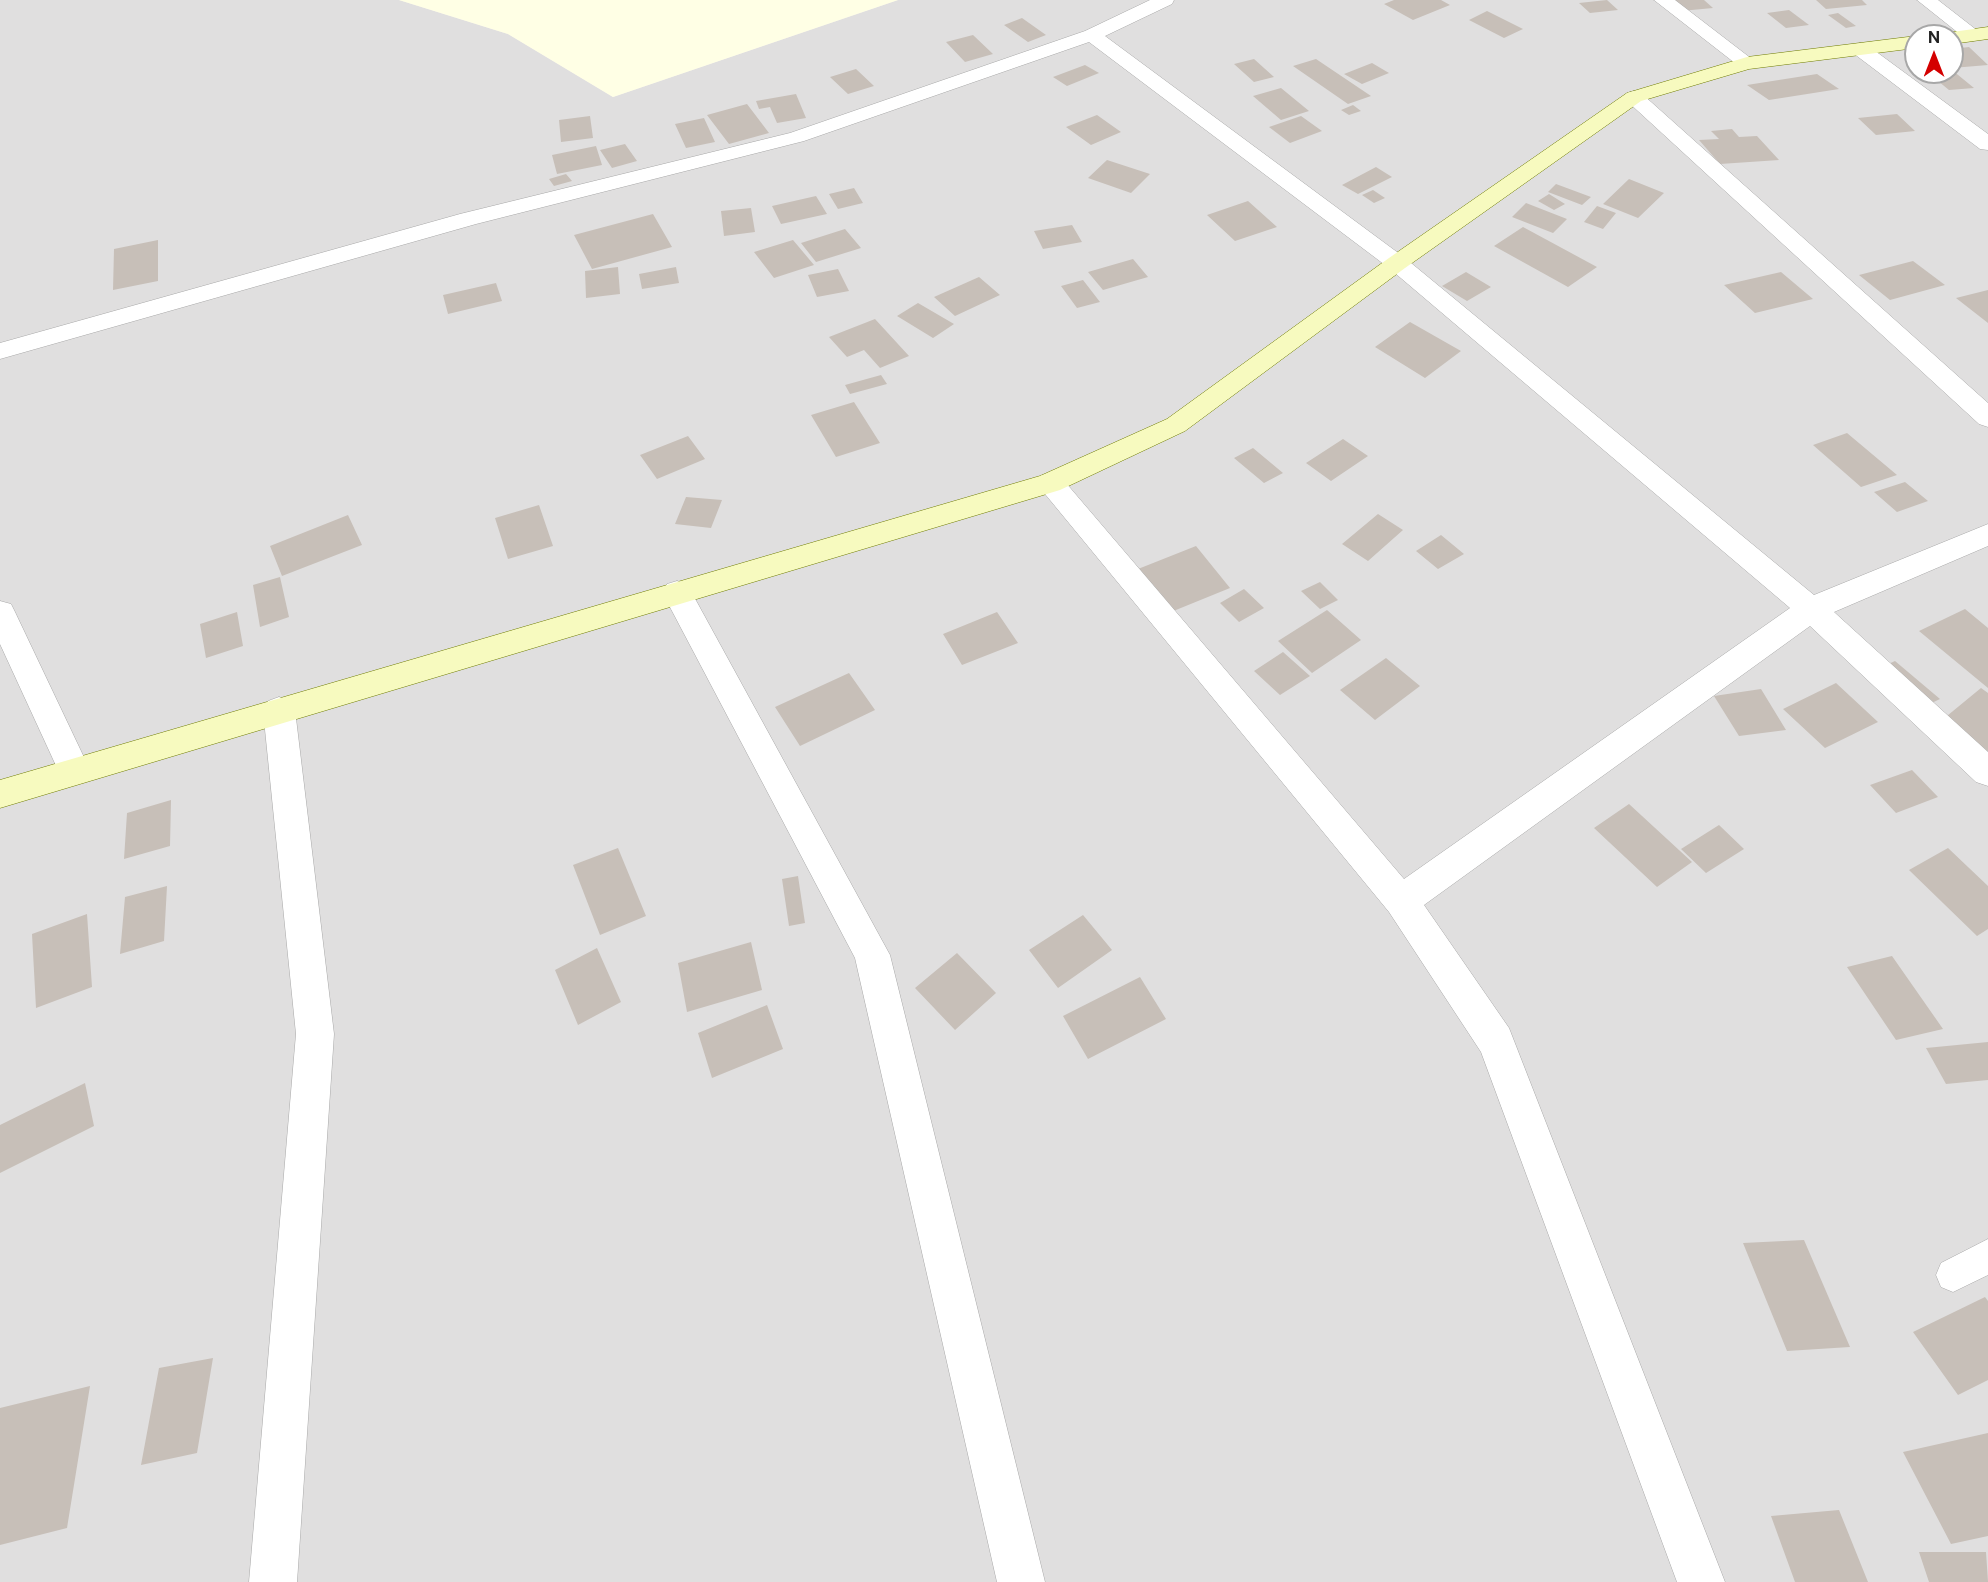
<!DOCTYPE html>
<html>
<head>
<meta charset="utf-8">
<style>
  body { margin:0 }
  #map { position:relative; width:1988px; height:1582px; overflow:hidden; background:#f2efe9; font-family:"Public Sans",sans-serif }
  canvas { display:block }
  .north { position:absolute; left:1904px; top:24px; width:60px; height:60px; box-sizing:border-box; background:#fff; border:2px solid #a7a7a7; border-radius:50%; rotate:0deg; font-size:16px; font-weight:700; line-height:24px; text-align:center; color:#222 }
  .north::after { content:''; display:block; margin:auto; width:21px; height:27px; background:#d40000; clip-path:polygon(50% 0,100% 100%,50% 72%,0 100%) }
</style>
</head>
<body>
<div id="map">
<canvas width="1988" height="1582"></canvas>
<div class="north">N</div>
</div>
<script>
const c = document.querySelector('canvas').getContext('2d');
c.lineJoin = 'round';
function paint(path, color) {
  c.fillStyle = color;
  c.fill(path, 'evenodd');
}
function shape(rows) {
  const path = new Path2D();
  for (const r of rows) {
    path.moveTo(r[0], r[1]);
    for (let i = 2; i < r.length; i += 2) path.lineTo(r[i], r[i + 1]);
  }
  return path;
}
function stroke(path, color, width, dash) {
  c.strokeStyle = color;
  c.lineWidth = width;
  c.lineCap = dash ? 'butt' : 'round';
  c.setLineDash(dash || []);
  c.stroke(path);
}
paint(shape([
  [0,0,399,0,508,34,613,97,898,0,1988,0,1988,1582,0,1582],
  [1916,36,1952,36,1952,72,1916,72]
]), '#e0dfdf');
paint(shape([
  [399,0,898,0,613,97,508,34]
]), '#ffffe5');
paint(shape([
  [1394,0,1441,0,1450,5,1413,20,1384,4],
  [1607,0,1618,10,1590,13,1579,3],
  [1670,0,1704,0,1713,8,1681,11],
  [1816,0,1862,0,1867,5,1826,9],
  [1789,10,1809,25,1786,28,1767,13],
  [1487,11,1523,29,1504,38,1469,20],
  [1838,13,1856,26,1846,28,1828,15],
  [1022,18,1046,35,1028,42,1004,25],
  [973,35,993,54,965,62,946,42],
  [1969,47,1988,65,1952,68,1952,49],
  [1254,59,1274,77,1254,82,1234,64],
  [1316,59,1371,96,1348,104,1293,66],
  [1372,63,1389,73,1362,84,1344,74],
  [1085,65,1099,73,1067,86,1053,77],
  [856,69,874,86,848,94,830,77],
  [1952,70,1974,88,1949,90,1927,72],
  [1817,74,1839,89,1769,100,1747,85],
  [1281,88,1309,111,1281,120,1253,96],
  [796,94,806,118,777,123,770,107,759,109,756,101],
  [747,104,769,133,729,144,707,115],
  [1353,105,1361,111,1349,115,1341,110],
  [1897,114,1915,131,1876,135,1858,118],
  [1097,115,1121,132,1091,145,1066,127],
  [590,116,593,138,561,142,559,120],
  [1301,116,1322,131,1290,143,1269,127],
  [704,118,715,142,686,148,675,124],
  [1732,129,1739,137,1757,136,1779,160,1720,164,1699,140,1719,139,1711,131],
  [625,144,637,161,612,168,600,150],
  [596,146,602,165,557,174,552,155],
  [1107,160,1150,174,1131,193,1088,178],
  [1376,167,1392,177,1358,194,1342,185],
  [566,174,572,181,554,186,549,179],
  [1629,179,1664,193,1638,218,1603,204],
  [1556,184,1591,197,1582,205,1548,192],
  [854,188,863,203,838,209,829,194],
  [1373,190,1385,198,1374,203,1362,195],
  [1549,194,1565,204,1554,210,1538,201],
  [816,196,827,214,781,224,772,206],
  [1248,201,1277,227,1235,241,1207,215],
  [1526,203,1567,219,1553,233,1512,217],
  [1597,206,1616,213,1603,229,1584,222],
  [751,208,755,232,724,236,721,211],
  [653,214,672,247,592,269,574,235],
  [1072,225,1082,242,1043,249,1034,231],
  [1523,227,1597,267,1568,287,1494,246],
  [845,229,861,248,816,262,801,243],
  [158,240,158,281,113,290,114,249],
  [793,240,814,265,774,278,754,252],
  [1133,259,1148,277,1103,290,1088,272],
  [1913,261,1945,285,1890,300,1859,275],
  [618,267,620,294,586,298,585,271],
  [676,267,679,283,642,289,639,274],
  [838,269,849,291,817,297,808,275],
  [1466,272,1491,287,1467,301,1442,286],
  [1781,272,1813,299,1755,313,1724,285],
  [979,277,1000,295,955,316,934,297],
  [1083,280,1100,302,1077,308,1061,286],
  [496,283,502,301,448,314,443,295],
  [1988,290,1988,323,1956,298],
  [918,303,954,324,933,338,897,316],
  [875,319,909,356,880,368,864,350,847,357,829,337],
  [1410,322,1461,351,1425,378,1375,347],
  [881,375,887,384,850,394,845,385],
  [854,402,880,443,836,457,811,415],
  [1847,433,1897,475,1861,487,1813,445],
  [688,436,705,459,657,479,640,455],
  [1343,439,1368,456,1331,481,1306,463],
  [1253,448,1283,473,1264,483,1234,458],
  [1905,482,1928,501,1897,512,1874,492],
  [686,497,722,500,711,528,675,524],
  [539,505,553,546,508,559,495,518],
  [1378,514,1403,530,1368,561,1342,544],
  [348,515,362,545,282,576,270,546],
  [1441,535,1464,554,1438,569,1416,551],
  [1196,546,1230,588,1171,612,1138,569],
  [280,577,289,617,260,627,253,585],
  [1320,582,1338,600,1320,609,1301,591],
  [1244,589,1264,608,1239,622,1220,603],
  [1965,609,1988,628,1988,688,1919,631],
  [1327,610,1361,640,1312,673,1278,641],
  [237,612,243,646,206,658,200,624],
  [997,612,1018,643,962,665,943,634],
  [1283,652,1310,676,1280,695,1254,671],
  [1386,658,1420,686,1375,720,1340,690],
  [1895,661,1940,699,1917,710,1873,671],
  [849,673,875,710,800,746,775,707],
  [1836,683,1878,722,1825,748,1783,709],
  [1981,688,1988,693,1988,763,1936,725],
  [1761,689,1786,730,1739,736,1714,696],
  [1912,770,1938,797,1896,813,1870,785],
  [171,800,170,846,124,859,127,813],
  [1629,804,1692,862,1657,887,1594,828],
  [1719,825,1744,849,1706,873,1681,849],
  [618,848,646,916,600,935,573,865],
  [1948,848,1988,886,1988,929,1977,936,1909,870],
  [798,876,805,923,789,926,782,879],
  [167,886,164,941,120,954,125,897],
  [87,914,92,987,36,1008,32,934],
  [1083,915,1112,950,1058,988,1029,950],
  [751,942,762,990,687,1012,678,963],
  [597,948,621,1002,578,1025,555,970],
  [957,953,996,993,955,1030,915,988],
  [1892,956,1943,1029,1896,1040,1847,967],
  [1140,977,1166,1019,1088,1059,1063,1016],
  [767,1005,783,1049,712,1078,698,1033],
  [1988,1042,1988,1080,1946,1084,1926,1048],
  [85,1083,94,1126,0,1173,0,1125],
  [1804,1240,1850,1347,1787,1351,1743,1243],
  [1985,1297,1988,1301,1988,1380,1958,1395,1913,1332],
  [213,1358,197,1453,141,1465,159,1368],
  [90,1386,67,1528,0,1545,0,1408],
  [1988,1433,1988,1536,1951,1544,1903,1452],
  [1839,1510,1868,1582,1795,1582,1771,1516],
  [1919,1552,1986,1552,1988,1582,1929,1582]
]), '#c7bfb8');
const lane = shape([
  [1988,1239,1988,1275,1953,1292,1941,1287,1936,1275,1941,1263,1988,1239]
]);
const street = shape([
  [1150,0,1174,0,1172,4,1105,36,1405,258,1814,595,1988,524,1988,546,1834,612,1988,752,1988,786,1976,782,1810,626,1424,905,1509,1028,1725,1582,1677,1582,1481,1052,1389,912,1036,483,1040,476,1050,473,1060,476,1404,879,1790,608,1389,268,1089,42,804,141,476,224,0,359,0,343,460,214,790,133,1085,31,1150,0],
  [1654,0,1675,0,1757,63,1754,67,1740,67,1654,0],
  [1917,0,1938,0,1983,35,1973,41,1966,39,1917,0],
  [1860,43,1867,45,1988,134,1988,150,1980,149,1853,53,1850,49,1860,43],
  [1634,91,1641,93,1988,403,1988,427,1979,424,1627,101,1624,97,1627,93,1634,91],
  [677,581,687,584,890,955,1045,1582,997,1582,855,958,662,592,667,584,677,581],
  [0,601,11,604,15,612,90,770,86,780,74,784,62,780,58,770,0,644,0,601],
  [279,697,290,701,295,710,334,1034,297,1582,249,1582,296,1034,263,710,268,701,279,697]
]);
const secondary = shape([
  [1988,27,1988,39,1952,44,1952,36,1944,36,1952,32,1988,27],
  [1916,36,1916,48,1749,69,1641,101,1405,268,1185,431,1060,490,0,808,0,780,1040,476,1167,419,1389,258,1627,93,1747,57,1916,36]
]);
stroke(lane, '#a9a9a9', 1);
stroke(street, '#a9a9a9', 1);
stroke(secondary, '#707d05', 1);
paint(lane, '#fff');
paint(street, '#fff');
paint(secondary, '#f7fabf');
</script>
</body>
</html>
